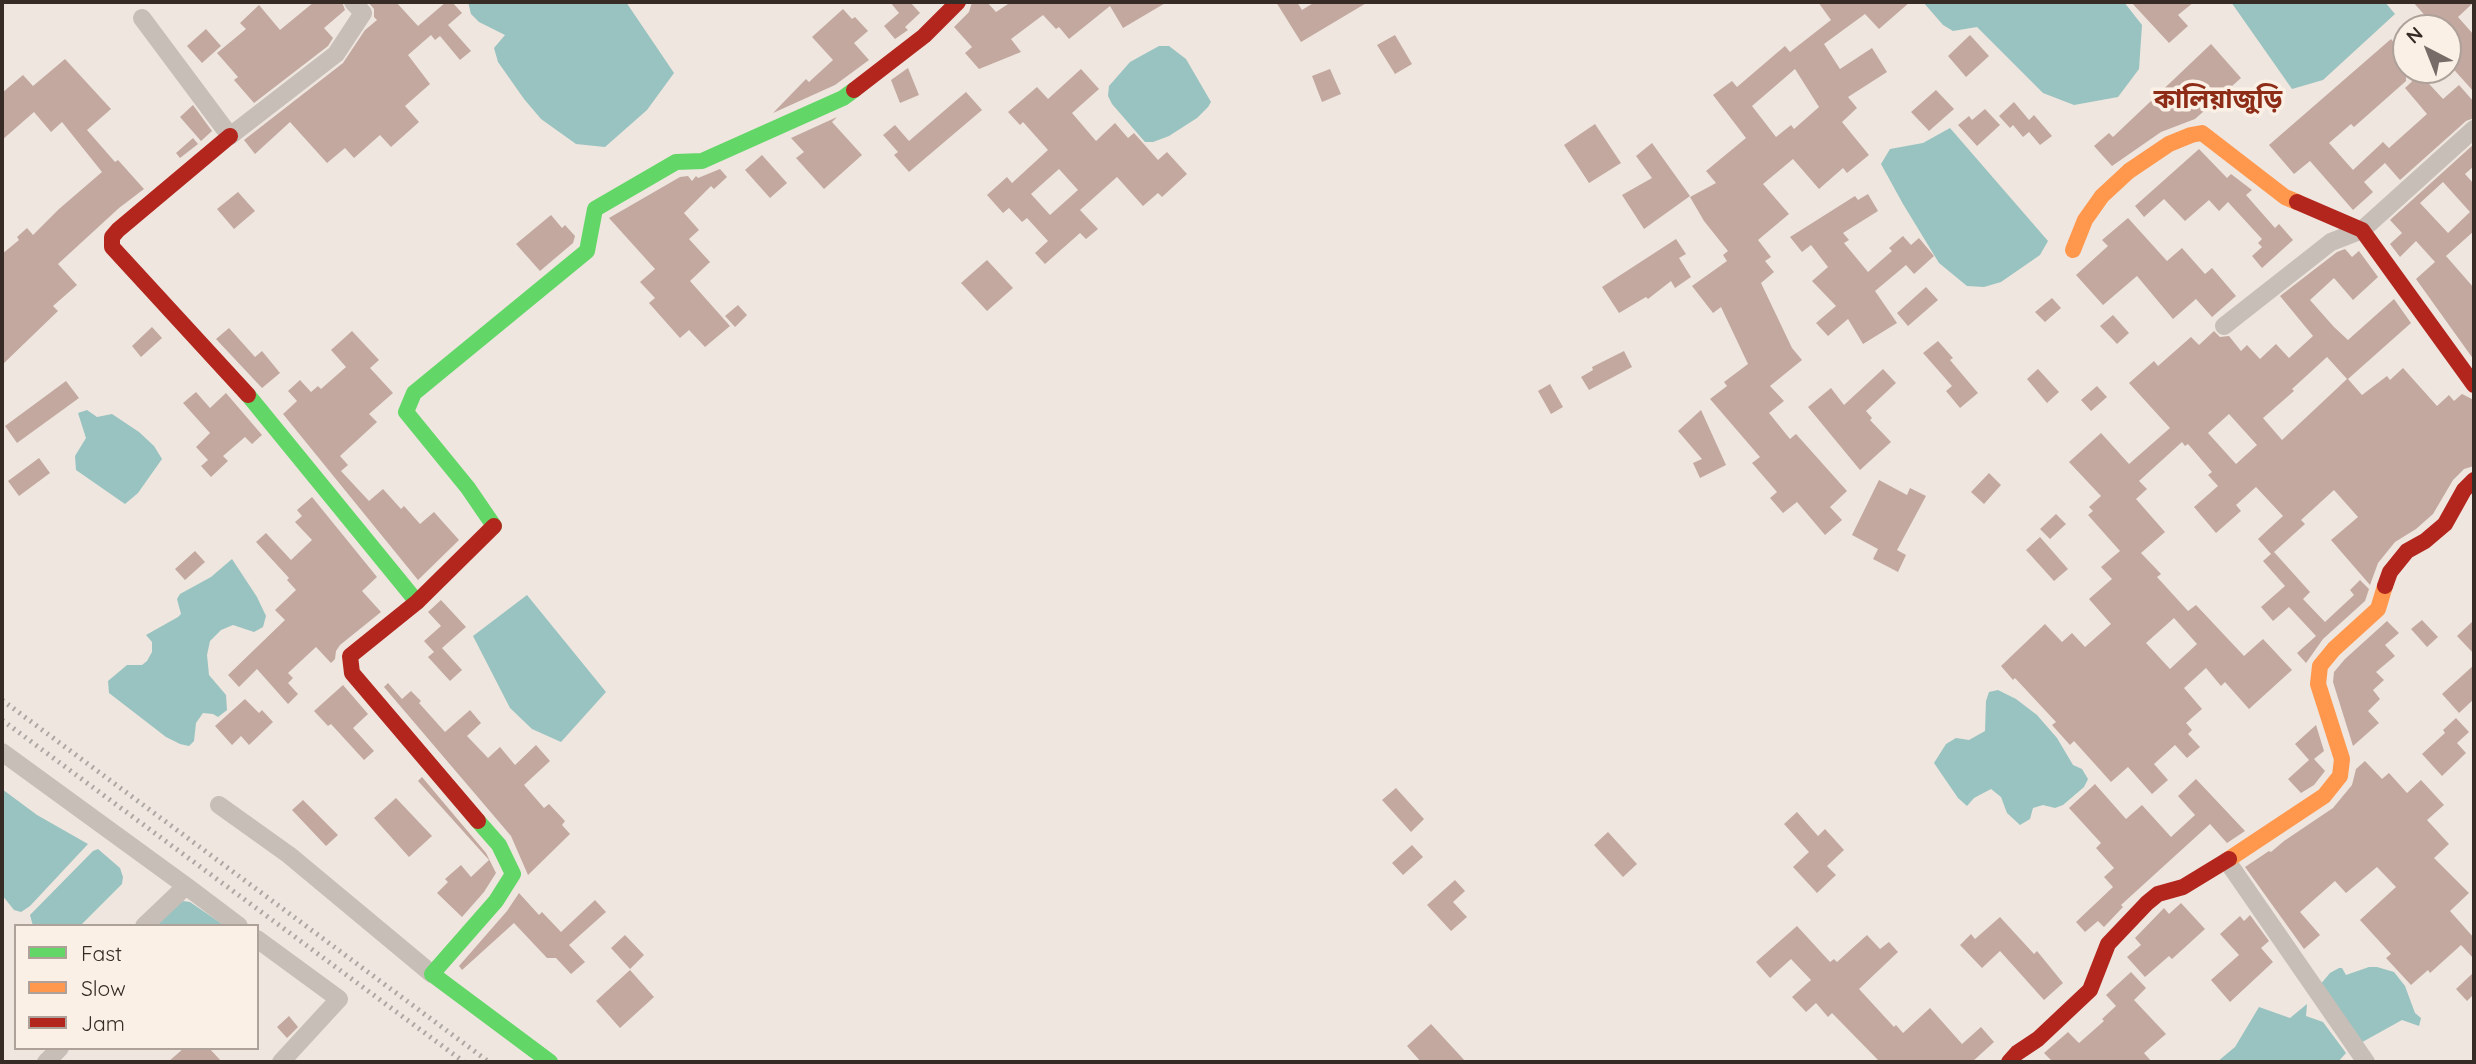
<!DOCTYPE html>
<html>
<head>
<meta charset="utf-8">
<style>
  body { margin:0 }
  #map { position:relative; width:2476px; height:1064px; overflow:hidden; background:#eee6df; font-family:Quicksand,sans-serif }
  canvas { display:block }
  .frame { position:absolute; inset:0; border:4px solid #372b26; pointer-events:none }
  .legend { position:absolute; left:14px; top:924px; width:245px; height:126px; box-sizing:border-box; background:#fbf0e6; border:2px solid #ada199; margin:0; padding:9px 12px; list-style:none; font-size:21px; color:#372b26 }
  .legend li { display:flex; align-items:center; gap:14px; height:35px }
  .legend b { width:35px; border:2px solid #ada199 }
  .north { position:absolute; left:2392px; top:14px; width:70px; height:70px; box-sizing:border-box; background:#fbf0e6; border:2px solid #ada199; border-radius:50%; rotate:318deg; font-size:19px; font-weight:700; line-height:28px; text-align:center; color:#372b26 }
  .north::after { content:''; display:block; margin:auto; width:24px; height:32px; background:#776c67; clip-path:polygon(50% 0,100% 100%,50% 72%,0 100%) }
</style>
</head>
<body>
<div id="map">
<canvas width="2476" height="1064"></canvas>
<div class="frame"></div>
<ul class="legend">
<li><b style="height:9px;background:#63d668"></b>Fast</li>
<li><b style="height:9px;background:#ff974d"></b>Slow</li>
<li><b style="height:9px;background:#b3261e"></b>Jam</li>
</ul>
<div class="north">N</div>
</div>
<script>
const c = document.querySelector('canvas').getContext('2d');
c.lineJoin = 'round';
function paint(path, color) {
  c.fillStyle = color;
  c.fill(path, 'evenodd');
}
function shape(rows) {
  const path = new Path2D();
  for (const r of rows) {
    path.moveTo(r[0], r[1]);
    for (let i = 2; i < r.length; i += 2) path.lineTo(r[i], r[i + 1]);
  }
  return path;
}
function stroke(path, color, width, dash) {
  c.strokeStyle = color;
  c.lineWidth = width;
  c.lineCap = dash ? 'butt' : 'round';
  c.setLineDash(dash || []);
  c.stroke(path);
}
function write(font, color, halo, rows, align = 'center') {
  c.font = font + ' Quicksand,"Noto Sans Bengali",sans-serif';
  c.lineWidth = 7;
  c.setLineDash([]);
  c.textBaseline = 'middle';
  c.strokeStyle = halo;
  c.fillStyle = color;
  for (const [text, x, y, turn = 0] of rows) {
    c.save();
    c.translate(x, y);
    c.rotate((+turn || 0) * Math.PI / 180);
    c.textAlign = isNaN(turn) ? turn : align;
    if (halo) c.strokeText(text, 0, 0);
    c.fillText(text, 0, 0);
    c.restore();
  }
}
paint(shape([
  [468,2,626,2,674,73,647,110,605,147,576,144,541,119,524,99,498,62,494,48,505,35,479,22,471,14],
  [1923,2,2124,2,2142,25,2139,69,2118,97,2074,105,2043,93,1977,27,1953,31,1943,25],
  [2231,2,2385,2,2395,14,2323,80,2292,89],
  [1159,46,1169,46,1186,59,1211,102,1208,107,1197,118,1169,136,1153,142,1145,142,1112,104,1108,96,1109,86,1130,62],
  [1950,128,2048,241,2040,255,2001,282,1984,287,1967,286,1939,263,1903,204,1881,164,1890,149,1923,143],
  [87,410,97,417,112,414,139,432,154,446,162,459,138,493,125,504,76,470,75,456,86,438,78,413],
  [232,559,257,597,266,616,263,627,254,632,233,625,221,630,210,641,207,655,209,675,226,695,227,710,218,717,213,714,203,713,196,723,194,741,189,746,180,744,166,737,109,693,108,681,127,665,142,665,147,661,152,652,152,642,146,635,178,617,181,614,177,599,180,594,211,577],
  [527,595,606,692,561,742,532,729,510,708,473,636],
  [1998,690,2016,699,2037,715,2057,738,2073,765,2082,769,2088,779,2084,787,2063,805,2055,808,2043,805,2033,808,2030,819,2020,825,2007,813,2001,797,1991,789,1974,798,1967,806,1958,798,1934,763,1946,744,1956,738,1969,740,1985,731,1986,701,1989,692],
  [2,789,37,815,88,844,30,906,21,912,14,910,2,895],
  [98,849,120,868,123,877,122,884,80,926,33,926,30,915,93,851],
  [183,901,190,902,225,926,155,926,175,906],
  [2369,967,2377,967,2394,972,2405,986,2415,1013,2421,1018,2419,1026,2402,1020,2357,1045,2319,986,2330,973,2339,968,2342,968,2346,975],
  [2307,1004,2306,1016,2323,1022,2346,1053,2338,1062,2217,1062,2235,1047,2259,1007,2290,1018]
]), '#99c3c0');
paint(shape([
  [314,2,342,2,345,10,324,28,333,38,328,46,254,103,234,80,238,77,217,53,246,29,240,23,259,5,280,30],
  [368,2,396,2,418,26,446,2,452,2,462,13,448,25,471,51,460,60,440,36,435,40,431,35,408,55,430,84,405,106,419,122,391,147,380,135,354,158,345,148,327,163,290,122,255,154,244,140,343,63,365,30,377,20,374,17,374,9],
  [890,2,910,2,920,13,905,27,908,30,895,39,884,26,899,13],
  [972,2,987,2,996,12,1011,2,1167,2,1123,28,1110,6,1069,39,1059,27,1056,29,1043,15,1011,39,1021,52,979,69,965,53,972,47,954,27,969,12],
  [1276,2,1297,2,1302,10,1315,2,1368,2,1301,42],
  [1818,2,1910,2,1879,29,1865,14,1824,44,1840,69,1872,48,1887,72,1848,97,1857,108,1842,122,1869,155,1847,173,1843,168,1819,189,1793,159,1763,184,1789,214,1758,240,1771,257,1765,261,1774,272,1761,283,1792,348,1802,360,1770,386,1784,401,1769,413,1790,439,1796,434,1847,491,1830,507,1842,520,1825,535,1797,502,1783,513,1770,498,1777,492,1752,463,1760,457,1710,399,1727,386,1724,382,1748,364,1721,307,1713,313,1692,286,1727,261,1723,255,1728,251,1704,221,1690,197,1716,183,1706,171,1746,138,1713,95,1732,81,1737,87,1785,46,1790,52,1831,20],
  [1795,69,1819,107,1794,129,1791,125,1776,137,1752,106],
  [2131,2,2194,2,2178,15,2188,26,2169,43],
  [2413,2,2474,2,2458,17,2474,35,2474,92,2448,63,2448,28,2436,28],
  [843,9,852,19,855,17,868,31,854,43,869,60,835,85,773,113,806,79,809,82,833,60,812,37],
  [206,29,221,46,202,63,187,46],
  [1395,35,1412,64,1395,74,1377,45],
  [1970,35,1989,56,1966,77,1948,56],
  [2391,39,2406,56,2406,81,2354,127,2351,124,2329,143,2353,170,2383,142,2389,148,2427,114,2405,88,2420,74,2443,99,2459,85,2474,102,2474,118,2466,121,2400,180,2385,163,2364,182,2373,192,2353,210,2310,161,2294,174,2269,145],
  [2211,44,2241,78,2195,119,2161,132,2112,166,2094,146,2109,133,2113,137],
  [65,59,111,109,87,130,115,162,118,160,144,189,119,208,58,264,77,285,53,306,58,311,2,365,2,254,19,240,17,237,27,228,33,235,59,209,102,172,62,122,51,132,34,112,2,140,2,93,23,75,33,86],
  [908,68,919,95,900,103,891,80],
  [1081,69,1099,89,1072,113,1096,141,1115,123,1128,138,1134,133,1158,160,1167,152,1187,174,1162,197,1158,193,1143,206,1117,177,1080,210,1098,229,1086,239,1080,233,1045,264,1035,253,1048,241,1027,218,1022,222,1009,208,1003,213,987,195,1007,177,1012,183,1048,150,1023,122,1020,125,1008,112,1037,87,1048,99],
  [1059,169,1078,190,1050,215,1031,194],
  [1330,69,1341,94,1322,102,1312,76],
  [1936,90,1954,109,1929,131,1911,112],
  [966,92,982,110,909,172,894,155,898,152,883,135,895,125,909,141],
  [2014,102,2029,120,2034,115,2052,136,2040,145,2029,132,2023,137,2013,125,2010,128,1999,116],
  [193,105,212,131,201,141,180,117],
  [1985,109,2000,125,1977,146,1958,125,1969,116,1972,120],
  [837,117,832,122,862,155,824,189,796,158,804,152,791,138],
  [1595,124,1621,163,1589,183,1564,145],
  [193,138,198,144,180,158,176,153],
  [1652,143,1690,196,1644,229,1622,195,1652,178,1636,156],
  [2474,144,2474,166,2465,174,2474,184,2474,231,2446,256,2474,288,2474,360,2416,279,2435,262,2416,241,2400,257,2390,244,2402,233,2390,220],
  [2443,182,2470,212,2448,233,2420,203],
  [2199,149,2227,178,2231,174,2252,190,2246,195,2275,228,2279,224,2293,240,2262,268,2252,256,2262,247,2258,243,2262,239,2228,202,2219,211,2209,200,2185,221,2164,199,2144,217,2135,206],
  [762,155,787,183,770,198,745,170],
  [720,169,727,177,714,189,711,186,684,213,699,230,689,239,710,262,690,281,730,326,705,347,689,330,680,338,649,303,655,298,640,282,655,269,609,218,680,177,688,176,692,181,696,176,698,178],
  [238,192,255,211,234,229,217,209],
  [1868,194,1878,211,1843,233,1849,240,1844,243,1868,272,1892,251,1889,248,1903,236,1911,245,1919,238,1934,256,1914,274,1906,265,1875,291,1897,323,1863,344,1848,319,1828,336,1816,323,1836,306,1812,281,1828,267,1811,245,1802,252,1790,237,1855,196,1858,200],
  [551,215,562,228,565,225,575,236,573,243,540,271,516,244],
  [2128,218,2167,261,2182,248,2205,274,2212,268,2236,296,2212,317,2196,299,2173,319,2137,276,2103,305,2076,275,2108,246,2102,240],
  [1676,239,1686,254,1679,258,1691,277,1675,288,1671,281,1648,299,1646,297,1619,313,1602,287],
  [2345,249,2352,257,2359,251,2378,277,2353,300,2334,278,2310,300,2334,327,2348,340,2394,299,2411,323,2348,379,2362,395,2387,376,2390,380,2403,368,2437,406,2449,395,2454,401,2462,394,2474,400,2474,466,2464,469,2453,480,2433,514,2416,529,2395,542,2378,563,2370,585,2331,540,2358,517,2334,490,2301,520,2305,524,2274,552,2310,592,2303,599,2325,622,2354,595,2350,590,2360,580,2369,589,2365,601,2323,639,2306,663,2297,653,2316,636,2289,607,2273,621,2261,607,2285,586,2263,561,2271,554,2258,539,2283,516,2256,487,2236,505,2241,511,2216,533,2194,507,2218,486,2208,475,2212,472,2188,444,2185,446,2182,442,2139,481,2147,489,2136,499,2165,532,2141,553,2161,574,2157,577,2188,611,2196,605,2244,656,2263,639,2292,670,2249,709,2225,682,2221,686,2206,668,2184,688,2202,709,2186,723,2192,730,2188,734,2200,747,2187,758,2175,745,2154,764,2168,780,2152,794,2128,767,2111,782,2074,741,2070,745,2052,725,2056,722,2015,678,2013,680,2001,666,2045,624,2062,642,2072,633,2085,647,2111,624,2089,599,2112,579,2101,567,2120,551,2088,515,2093,511,2089,507,2101,496,2069,462,2101,433,2129,464,2170,428,2129,383,2154,361,2158,366,2191,337,2199,345,2214,331,2220,337,2229,336,2241,351,2247,345,2260,359,2276,344,2289,358,2313,336,2280,296,2337,252],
  [2327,357,2347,379,2282,440,2263,418,2294,391,2292,389],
  [2229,414,2257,445,2236,464,2208,433],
  [2174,618,2197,644,2170,669,2146,643],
  [987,260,1013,288,987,311,961,283],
  [1926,287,1938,300,1908,326,1897,313],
  [2052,298,2061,308,2045,322,2035,312],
  [738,305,747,315,735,327,725,316],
  [2113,315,2129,333,2117,344,2100,326],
  [152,327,162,338,141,357,132,346],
  [229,328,255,357,262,351,280,373,262,388,216,339],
  [352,331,379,360,370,368,393,393,369,414,377,422,340,456,348,465,341,471,369,501,383,489,401,509,404,506,420,524,434,512,459,540,418,580,283,414,297,401,288,391,300,380,311,392,318,386,321,389,346,367,331,350],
  [1938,341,1953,358,1950,360,1978,393,1960,408,1946,391,1952,386,1923,353],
  [1624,351,1632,367,1589,390,1581,377,1593,370,1592,367],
  [1883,369,1896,383,1866,411,1872,418,1870,420,1891,442,1860,470,1808,407,1831,388,1844,405],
  [2038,369,2059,392,2047,403,2027,379],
  [66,381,79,398,17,443,5,426],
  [1550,384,1563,407,1551,414,1538,391],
  [2097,386,2107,397,2091,411,2081,400],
  [196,392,210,408,226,393,262,435,252,444,245,437,223,456,228,461,211,477,201,466,208,460,196,447,210,433,183,403],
  [1701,410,1726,465,1700,478,1693,463,1702,459,1678,431],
  [39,458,50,473,19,496,8,481],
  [1989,473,2001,485,1984,504,1971,492],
  [1879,480,1907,495,1910,488,1926,496,1897,550,1906,555,1898,572,1873,559,1878,549,1852,535],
  [312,497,377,577,362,591,381,612,340,645,336,651,335,659,331,663,316,647,288,673,293,678,288,683,298,694,288,704,257,669,239,687,228,675,285,620,275,610,296,590,287,580,289,578,256,542,266,533,291,560,312,540,295,522,302,516,297,510],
  [2056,514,2066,524,2050,539,2040,529],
  [2040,537,2068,569,2054,581,2026,550],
  [195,551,205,562,185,580,175,569],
  [441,600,466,627,442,648,462,670,450,681,428,657,434,652,424,641,441,626,428,612],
  [2422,620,2438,637,2427,647,2411,629],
  [2474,620,2474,654,2457,636],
  [2387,621,2399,633,2385,645,2395,656,2376,672,2384,680,2373,690,2380,699,2368,711,2379,723,2353,746,2333,682,2334,672,2345,659],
  [2474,665,2474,699,2459,713,2442,694],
  [388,683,402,699,411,691,421,701,419,703,445,732,470,710,481,723,467,736,488,758,500,747,515,765,536,745,550,761,524,785,544,808,549,804,565,821,562,825,570,834,528,875,511,836,384,687],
  [343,685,368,714,353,728,374,751,364,760,331,724,328,726,314,711],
  [245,699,259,713,262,710,273,722,249,745,241,736,232,745,215,726],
  [2456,718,2469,732,2457,743,2466,753,2442,776,2422,754,2445,733,2443,730],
  [2316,725,2324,751,2314,759,2325,771,2314,785,2301,793,2288,779,2309,760,2295,744],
  [2365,761,2382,779,2389,773,2407,793,2421,780,2444,805,2427,820,2449,844,2434,858,2469,893,2450,911,2474,938,2474,959,2461,945,2430,973,2428,970,2411,985,2386,958,2391,954,2360,920,2396,887,2377,867,2346,893,2335,881,2300,912,2320,935,2304,949,2245,867,2269,851,2271,852,2284,841,2333,808,2352,785,2356,769],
  [422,777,486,853,496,873,484,892,462,917,437,893,448,882,445,879,461,865,471,877,489,860,418,781],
  [2196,779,2245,831,2227,843,2210,824,2121,905,2123,907,2104,927,2098,921,2085,932,2076,922,2113,887,2104,877,2114,868,2096,848,2101,843,2069,808,2095,784,2126,819,2142,805,2171,837,2195,815,2178,796],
  [1396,788,1424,819,1411,832,1382,800],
  [396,798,432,836,409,857,374,818],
  [303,800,338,835,326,846,292,810],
  [1797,812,1818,836,1825,829,1844,850,1827,866,1836,875,1817,893,1793,867,1809,852,1784,824],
  [1608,832,1637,864,1623,877,1594,845],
  [1412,845,1423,857,1403,875,1392,863],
  [1455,880,1465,891,1453,902,1467,917,1451,931,1427,905],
  [519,893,539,915,542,912,561,932,595,900,606,912,569,945,585,962,571,974,556,958,547,958,514,923,462,970,459,966,507,911],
  [2181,903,2205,929,2172,959,2169,956,2145,977,2127,957,2141,945,2135,938,2164,908,2169,914],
  [2250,915,2269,941,2261,948,2273,962,2230,1002,2211,980,2239,955,2220,934,2240,916,2244,921],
  [2000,917,2034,954,2037,951,2063,983,2044,1000,2000,951,1982,968,1960,945,1971,934,1975,939],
  [1797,926,1830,962,1834,959,1837,962,1867,935,1880,949,1889,942,1898,952,1859,989,1894,1027,1896,1025,1903,1033,1930,1008,1962,1044,1981,1027,1994,1042,1972,1062,1880,1062,1832,1013,1828,1017,1816,1003,1806,1012,1792,997,1811,980,1791,959,1770,978,1756,962],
  [625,935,644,955,630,969,611,948],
  [630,970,654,997,620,1028,596,1001],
  [2131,972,2146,988,2134,1000,2166,1034,2144,1053,2152,1062,2053,1062,2044,1053,2068,1032,2079,1043,2104,1021,2102,1019,2116,1006,2106,995],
  [2474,972,2474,994,2467,1001,2456,989],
  [289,1016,298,1027,287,1038,277,1027],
  [1431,1024,1466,1062,1421,1062,1407,1046],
  [184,1048,209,1048,222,1062,168,1062]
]), '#c3a89f');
stroke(shape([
  [142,18,230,136,336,54,363,13,353,2],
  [2224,326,2331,242,2362,230,2474,129],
  [2,752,186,886,144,926],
  [219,805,289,855,432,974],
  [2227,861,2366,1062],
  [186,886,239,926],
  [257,939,339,999,281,1062],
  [46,1062,60,1048]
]), '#c7beb8', 18);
stroke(shape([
  [248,395,417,602],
  [494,526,468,488,406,412,414,393,587,251,595,209,676,162,702,161,843,98,854,90],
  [478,821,499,845,513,874,496,901,432,974,550,1062]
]), '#63d668', 16);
stroke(shape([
  [2073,250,2085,220,2102,196,2129,171,2169,144,2191,135,2202,133,2285,197,2297,202],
  [2229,859,2324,796,2340,776,2342,759,2318,684,2320,666,2334,649,2378,609,2385,586]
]), '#ff974d', 16);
stroke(shape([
  [854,90,924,36,958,2],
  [230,136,118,230,112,237,112,247,248,395],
  [2297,202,2362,230,2474,385],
  [2385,586,2390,572,2407,551,2425,541,2445,524,2464,490,2474,480],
  [478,821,352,673,350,656,417,602,494,526],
  [2009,1062,2017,1053,2038,1039,2090,990,2108,944,2147,903,2158,894,2183,887,2229,859]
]), '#b3261e', 16);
stroke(shape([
  [2,700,489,1062],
  [2,720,464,1062]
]), '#aea7a3', 5, [2, 5]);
write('bold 26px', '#8e2d17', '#fbf0e6', [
  ["কালিয়াজুড়ি",2218,100]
]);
</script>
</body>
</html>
